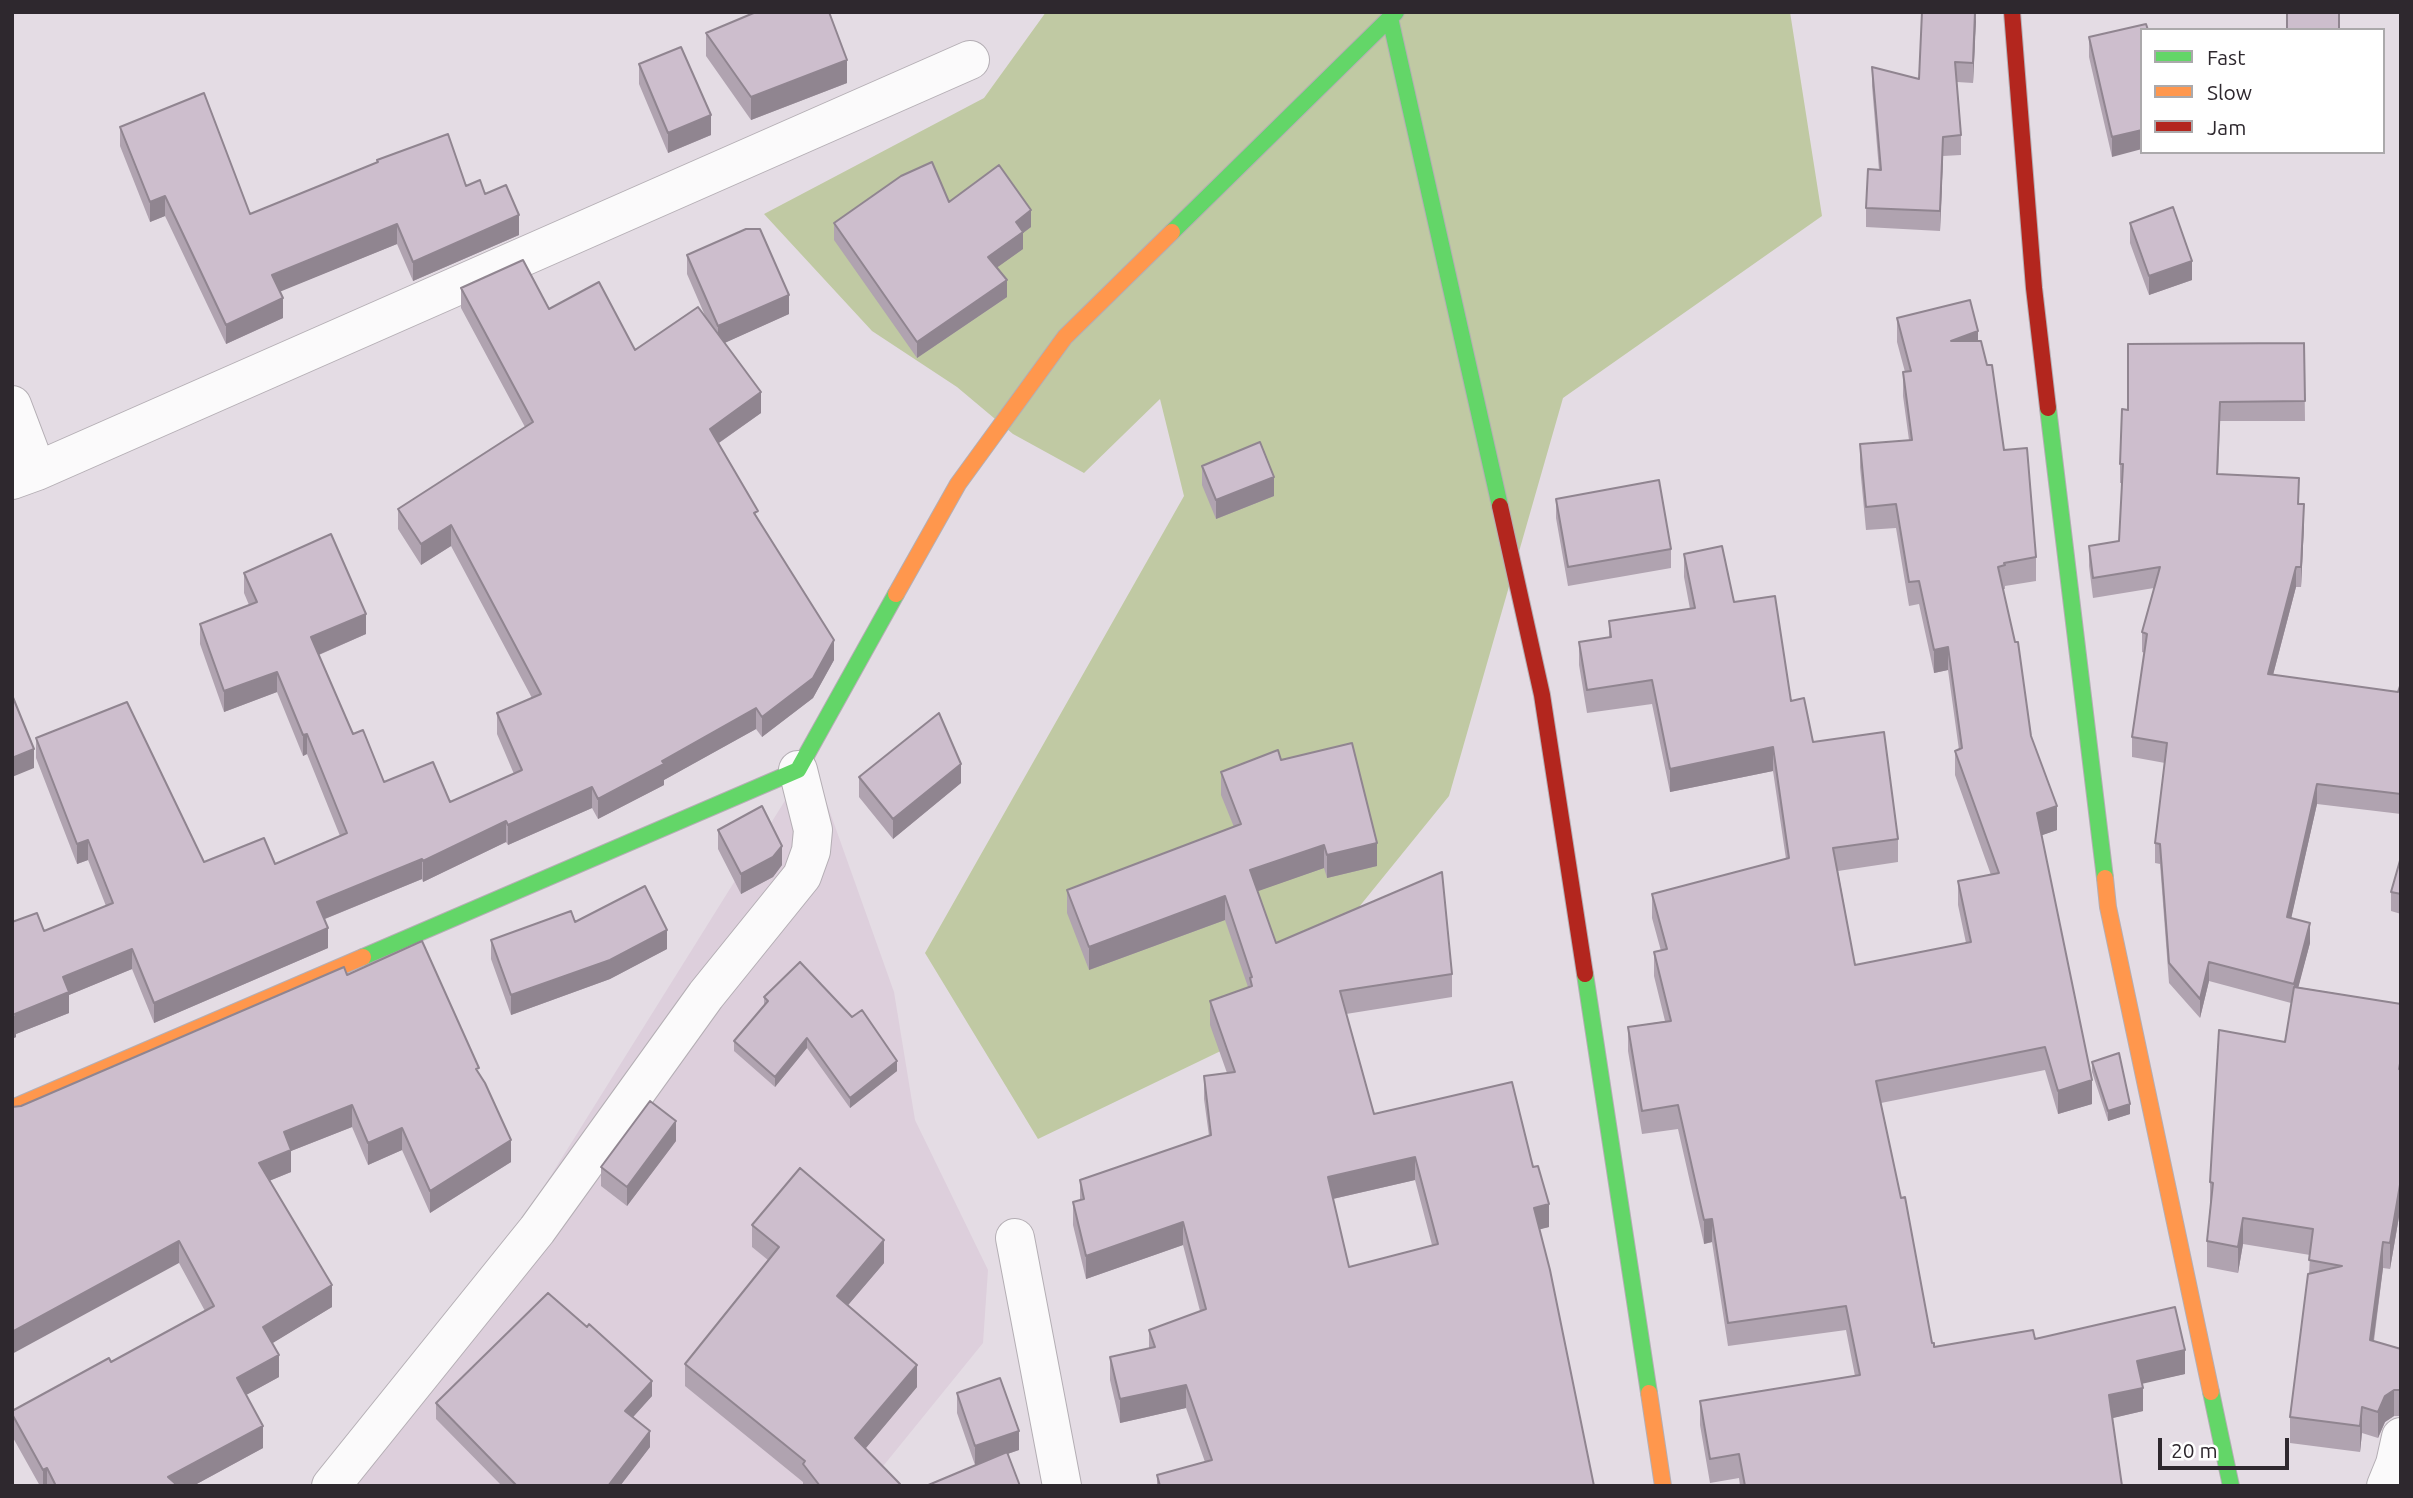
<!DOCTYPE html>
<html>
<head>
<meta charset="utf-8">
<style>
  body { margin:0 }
  #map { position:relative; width:2413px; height:1498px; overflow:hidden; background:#e4dce4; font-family:Ubuntu,sans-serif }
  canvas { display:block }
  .frame { position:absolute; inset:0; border:14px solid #2e282e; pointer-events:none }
  .legend { position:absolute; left:2140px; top:28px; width:245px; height:126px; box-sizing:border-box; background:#fff; border:2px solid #aba9ab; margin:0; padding:9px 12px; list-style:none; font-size:21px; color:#2e282e }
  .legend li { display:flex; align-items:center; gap:14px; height:35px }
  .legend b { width:35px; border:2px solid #aba9ab }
  .scale { position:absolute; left:2158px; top:1438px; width:131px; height:32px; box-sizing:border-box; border:4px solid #2e282e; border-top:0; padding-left:9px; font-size:21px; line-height:24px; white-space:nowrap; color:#2e282e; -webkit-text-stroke:5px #fff; paint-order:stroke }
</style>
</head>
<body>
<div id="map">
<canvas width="2413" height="1498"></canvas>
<div class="frame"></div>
<ul class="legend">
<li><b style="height:9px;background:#63d668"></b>Fast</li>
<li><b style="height:9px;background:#ff974d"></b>Slow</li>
<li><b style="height:9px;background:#b3261e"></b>Jam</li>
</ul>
<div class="scale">20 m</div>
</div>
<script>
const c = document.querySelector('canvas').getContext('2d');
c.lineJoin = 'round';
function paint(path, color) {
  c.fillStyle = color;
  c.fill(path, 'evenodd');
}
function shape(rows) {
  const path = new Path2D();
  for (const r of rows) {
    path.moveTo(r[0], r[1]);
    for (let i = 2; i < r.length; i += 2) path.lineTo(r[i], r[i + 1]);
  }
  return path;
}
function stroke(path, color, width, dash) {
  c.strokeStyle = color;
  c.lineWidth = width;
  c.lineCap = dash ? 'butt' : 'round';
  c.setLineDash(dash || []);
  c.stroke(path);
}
paint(shape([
  [811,759,894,992,915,1120,988,1270,983,1343,867,1486,357,1486]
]), '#ddcfdc');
paint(shape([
  [1046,12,1790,12,1822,216,1563,398,1449,796,1256,1034,1038,1139,925,953,1184,496,1160,399,1084,473,1013,434,957,387,872,331,764,214,984,98]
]), '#c0c9a3');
const street = shape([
  [12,405,37,471],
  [12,480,37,471,970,60],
  [1015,1238,1062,1486],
  [331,1486,537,1230,706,995,802,876,811,851,813,830,798,770],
  [2386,1486,2395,1464,2401,1437]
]);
const fast = shape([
  [1390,18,1500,506],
  [1172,232,1396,12],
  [2048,408,2105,878],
  [363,957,798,770,896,594],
  [1585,974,1649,1393],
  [2211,1392,2231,1486]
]);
const slow = shape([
  [896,594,958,484,1065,337,1172,232],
  [2105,878,2108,907,2211,1392],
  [12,1108,363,957],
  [1649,1393,1663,1486]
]);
const jam = shape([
  [2012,12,2034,288,2048,408],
  [1500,506,1542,695,1585,974]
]);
stroke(street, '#b4aeb4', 40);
stroke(fast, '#b4aeb4', 18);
stroke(slow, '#b4aeb4', 18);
stroke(jam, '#b4aeb4', 18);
stroke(street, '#fbfafb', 38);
stroke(fast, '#63d668', 16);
stroke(slow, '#ff974d', 16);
stroke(jam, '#b3261e', 16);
paint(shape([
  [1976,12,1973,83,1957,82,1961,135,1961,155,1943,156,1940,231,1866,227,1866,208,1879,170,1872,86,1872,67,1919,79],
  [2146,24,2112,157,2089,57,2089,37],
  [706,33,847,83,751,120,706,56],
  [639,64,711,135,668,153,639,84],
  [120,127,250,214,377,163,377,160,466,186,485,194,519,235,413,281,397,244,280,291,283,318,226,344,165,216,150,222,120,146],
  [949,202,1031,227,1023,233,1023,249,997,267,1007,297,917,358,834,240,834,223],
  [2130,223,2192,280,2149,295,2130,243],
  [687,255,789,314,724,343,761,413,719,443,758,519,834,660,813,698,762,737,756,729,664,780,664,785,598,819,592,808,508,845,506,842,423,882,422,879,325,919,328,948,154,1023,132,969,69,995,69,1013,16,1034,16,1037,12,1039,12,922,44,931,106,906,88,860,77,864,36,758,36,738,204,862,275,864,340,836,307,754,303,756,277,692,224,712,200,644,200,624,249,605,244,593,244,573,366,634,319,655,353,734,384,782,450,802,514,774,497,734,497,713,532,698,451,546,421,565,398,529,398,509,525,427,461,308,461,288,549,309,635,350,706,318,687,274],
  [1897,318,1978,341,2004,450,2036,557,2036,581,2005,586,2005,589,2003,589,2031,736,2057,830,2042,835,2092,1104,2058,1114,2045,1070,1881,1103,1932,1343,1934,1347,2035,1339,2185,1374,2142,1383,2143,1411,2112,1418,2122,1486,1740,1486,1739,1478,1710,1483,1700,1425,1700,1401,1855,1376,1846,1330,1728,1346,1712,1242,1704,1244,1678,1129,1642,1134,1628,1051,1628,1027,1665,1021,1654,976,1654,952,1661,951,1652,918,1652,894,1786,859,1773,771,1670,792,1652,704,1587,713,1579,665,1579,642,1609,638,1609,621,1690,609,1684,577,1684,554,1734,602,1813,742,1898,839,1898,862,1838,871,1855,965,1966,943,1958,905,1958,881,1991,875,1955,775,1955,751,1959,750,1948,670,1934,673,1919,604,1909,606,1896,528,1866,530,1860,467,1860,444,1909,440,1903,396,1903,372,1905,372,1897,342],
  [2304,343,2305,421,2220,421,2218,474,2299,504,2304,524,2301,587,2296,587,2273,675,2398,692,2401,683,2401,814,2317,804,2291,918,2310,943,2298,987,2401,1004,2401,1205,2390,1269,2383,1268,2374,1341,2401,1349,2401,1416,2394,1416,2385,1422,2378,1438,2362,1433,2360,1452,2290,1443,2290,1417,2309,1274,2310,1255,2243,1244,2238,1273,2207,1267,2207,1241,2210,1208,2210,1182,2285,1042,2291,1003,2209,981,2200,1018,2169,983,2160,864,2155,863,2155,843,2165,763,2132,757,2132,737,2145,653,2142,652,2142,632,2154,588,2093,598,2089,566,2089,546,2119,541,2122,483,2120,483,2120,464,2128,410],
  [1202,466,1274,496,1216,519,1202,485],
  [1556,499,1671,549,1671,568,1568,586,1556,518],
  [1281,760,1377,866,1327,878,1324,868,1257,891,1276,943,1452,974,1452,997,1346,1014,1374,1114,1533,1167,1549,1227,1539,1229,1594,1486,1157,1486,1157,1475,1205,1462,1186,1408,1120,1423,1110,1380,1110,1357,1149,1349,1149,1330,1200,1311,1183,1245,1086,1279,1073,1225,1073,1202,1080,1200,1080,1180,1209,1136,1204,1099,1204,1076,1227,1073,1210,1025,1210,1001,1248,987,1225,920,1089,970,1067,913,1067,890,1234,827,1221,795,1221,772],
  [1415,1180,1432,1245,1349,1267,1333,1199],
  [859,777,961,783,893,839,859,797],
  [718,830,782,865,773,877,741,894,718,849],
  [2401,857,2401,914,2391,911,2391,892],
  [575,922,667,949,610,979,511,1015,491,959,491,940],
  [347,975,479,1073,511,1162,430,1213,402,1150,368,1165,352,1127,291,1151,291,1172,269,1181,332,1307,272,1343,279,1377,246,1395,263,1448,193,1486,40,1486,12,1436,12,1411,111,1362,205,1311,179,1263,21,1106],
  [764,997,897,1071,850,1108,807,1048,775,1087,734,1051,734,1041,764,1006],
  [2092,1062,2130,1114,2108,1121,2092,1072],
  [676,1141,627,1206,601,1186,601,1167],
  [752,1225,884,1263,848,1305,917,1387,865,1449,900,1486,803,1486,803,1482,685,1386,685,1364,768,1260,752,1247],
  [957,1393,1019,1450,975,1465,957,1413],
  [652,1396,633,1417,650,1447,620,1486,502,1486,436,1419,436,1403]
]), '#b0a3b0');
paint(shape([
  [1975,12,1976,21,1973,83,1973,63],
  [847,60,847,83,751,120,751,97],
  [711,115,711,135,668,153,668,133],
  [2142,130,2142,149,2112,157,2112,137],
  [1943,137,1943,156,1940,231,1940,211],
  [165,196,165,216,150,222,150,202],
  [1031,210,1031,227,1023,233,1023,249,988,274,988,257,1016,222],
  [519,215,519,235,413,281,413,262],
  [397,224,397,244,272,295,272,275],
  [2192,261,2192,280,2149,295,2149,276],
  [1007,280,1007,297,917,358,917,342],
  [789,295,789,314,718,346,718,326],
  [283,298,283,318,226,344,226,325],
  [1978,331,1978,355,1951,341],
  [761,392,761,413,710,449,710,429],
  [1274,477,1274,496,1216,519,1216,500],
  [2304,504,2304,524,2301,587,2301,567],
  [451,525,451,546,421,565,421,544],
  [2296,567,2296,587,2268,694,2268,674],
  [366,614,366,634,311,658,311,637],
  [834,640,834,660,813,698,762,737,762,717],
  [1948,647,1948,670,1934,673,1934,650],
  [277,672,277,692,224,712,224,691],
  [756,708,756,729,664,780,664,785,598,819,598,799,662,761],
  [307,734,307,754,303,756,303,735],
  [1773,747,1773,771,1670,792,1670,769],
  [34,749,34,768,12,777,12,758],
  [961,764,961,783,893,839,893,819],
  [2317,784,2317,804,2287,937,2287,917],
  [592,787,592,808,508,845,508,825],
  [2057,806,2057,830,2037,837,2037,813],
  [506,821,506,842,423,882,423,861],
  [88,840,88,860,77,864,77,844],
  [1377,843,1377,866,1327,878,1327,855],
  [1324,845,1324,868,1250,894,1250,870],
  [782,846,782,865,773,877,741,894,741,874],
  [422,859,422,879,317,922,317,902],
  [1225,896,1225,920,1089,970,1089,947],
  [2310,923,2310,943,2294,1004,2294,984],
  [328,928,328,948,154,1023,154,1003],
  [667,930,667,949,610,979,511,1015,511,995],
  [132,949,132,969,69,995,69,1013,16,1034,16,1037,12,1039,12,1018,15,1014,63,977],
  [2209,962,2209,981,2200,1018,2200,999],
  [807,1038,807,1048,775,1087,775,1077],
  [897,1061,897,1071,850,1108,850,1098],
  [2092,1080,2092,1104,2058,1114,2058,1091],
  [2130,1104,2130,1114,2108,1121,2108,1111],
  [352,1105,352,1127,291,1151,291,1172,259,1185,259,1163,284,1132],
  [676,1121,676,1141,627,1206,627,1187],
  [402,1128,402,1150,368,1165,368,1143],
  [511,1140,511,1162,430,1213,430,1191],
  [1415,1157,1415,1180,1328,1200,1328,1177],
  [2401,1179,2401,1205,2390,1269,2390,1243],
  [1549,1204,1549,1227,1534,1231,1534,1208],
  [2243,1218,2243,1244,2238,1273,2238,1247],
  [1712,1219,1712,1242,1704,1244,1704,1220],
  [1183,1222,1183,1245,1086,1279,1086,1256],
  [884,1240,884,1263,837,1318,837,1296],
  [179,1241,179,1263,12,1354,12,1332],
  [2383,1242,2383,1268,2370,1366,2370,1340],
  [332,1285,332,1307,263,1349,263,1327],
  [2185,1350,2185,1374,2137,1385,2137,1361],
  [279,1355,279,1377,237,1400,237,1378],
  [917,1365,917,1387,855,1461,855,1438],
  [652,1381,652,1396,625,1426,625,1411],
  [1186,1385,1186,1408,1120,1423,1120,1399],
  [2143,1388,2143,1411,2109,1419,2109,1395],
  [2394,1390,2394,1416,2385,1422,2378,1438,2378,1412,2385,1396],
  [2362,1407,2362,1433,2360,1452,2360,1426],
  [263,1426,263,1448,193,1486,168,1486,168,1477],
  [650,1431,650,1447,620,1486,608,1486],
  [1019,1431,1019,1450,975,1465,975,1446],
  [47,1468,47,1486,43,1486,43,1470]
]), '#908590');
const building = shape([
  [756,12,829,12,847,60,751,97,706,33,756,12],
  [1922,12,1975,12,1973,63,1955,62,1961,135,1943,137,1940,211,1866,208,1868,169,1881,170,1872,67,1919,79,1922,12],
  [2287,12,2339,12,2339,30,2287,30,2287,12],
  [2146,24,2148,30,2142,30,2142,130,2112,137,2089,37,2146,24],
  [681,47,711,115,668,133,639,64,681,47],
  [204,93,250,214,378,162,377,160,448,134,466,186,480,180,485,194,506,185,519,215,413,262,397,224,272,275,283,298,226,325,165,196,150,202,120,127,204,93],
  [932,162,949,202,999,165,1031,210,1016,222,1023,232,988,257,1007,280,917,342,834,223,901,176,932,162],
  [2173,207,2192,261,2149,276,2130,223,2173,207],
  [746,229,760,229,789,295,718,326,687,255,746,229],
  [523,260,549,309,599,282,635,350,698,307,761,392,710,429,758,511,754,513,834,640,813,678,762,717,756,708,662,761,664,764,598,799,592,787,508,825,506,821,423,861,422,859,317,902,328,928,154,1003,132,949,63,977,69,992,15,1014,16,1016,12,1018,12,922,37,913,44,931,113,903,88,840,77,844,36,738,127,702,204,862,264,838,275,864,347,833,307,734,303,735,277,672,224,691,200,624,257,602,244,573,331,534,366,614,311,637,353,734,363,730,384,782,433,762,450,802,522,770,497,713,541,694,451,525,421,544,398,509,533,422,461,288,523,260],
  [1970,300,1978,331,1951,341,1981,341,1987,365,1992,365,2004,450,2027,448,2036,557,2004,563,2005,565,1998,567,2015,642,2018,642,2031,736,2057,806,2037,813,2092,1080,2058,1091,2045,1047,1876,1081,1901,1198,1905,1197,1932,1343,1934,1343,1934,1347,2033,1330,2035,1339,2175,1307,2185,1350,2137,1361,2143,1388,2109,1395,2122,1486,1745,1486,1739,1454,1710,1459,1700,1401,1860,1375,1846,1306,1728,1323,1712,1219,1704,1220,1678,1105,1642,1111,1628,1027,1671,1021,1654,952,1667,949,1652,894,1789,858,1773,747,1670,769,1652,680,1587,690,1579,642,1611,637,1609,621,1695,608,1684,554,1722,546,1734,602,1775,596,1791,701,1804,698,1813,742,1884,732,1898,839,1833,848,1855,965,1971,942,1958,881,1999,873,1955,751,1962,748,1948,647,1934,650,1919,581,1909,582,1896,504,1866,507,1860,444,1912,440,1903,372,1911,371,1897,318,1970,300],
  [2304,343,2305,401,2220,402,2217,474,2299,478,2298,504,2304,504,2301,567,2296,567,2268,674,2398,692,2401,683,2401,794,2317,784,2287,917,2310,923,2294,984,2209,962,2200,999,2169,963,2160,844,2155,843,2167,743,2132,737,2147,634,2142,632,2160,567,2093,578,2089,546,2119,541,2123,464,2120,464,2122,409,2128,410,2128,344,2304,343],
  [1260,442,1274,477,1216,500,1202,466,1260,442],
  [1659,480,1671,549,1568,567,1556,499,1659,480],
  [12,695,34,749,12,758,12,695],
  [939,713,961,764,893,819,859,777,939,713],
  [1352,743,1377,843,1327,855,1324,845,1250,870,1276,943,1442,872,1452,974,1340,991,1374,1114,1512,1082,1533,1167,1538,1166,1549,1204,1534,1208,1550,1270,1594,1486,1160,1486,1157,1475,1212,1460,1186,1385,1120,1399,1110,1357,1155,1347,1149,1330,1206,1309,1183,1222,1086,1256,1073,1202,1084,1199,1080,1180,1211,1135,1204,1076,1235,1072,1210,1001,1252,986,1250,978,1252,977,1225,896,1089,947,1067,890,1241,824,1221,772,1278,750,1281,760,1352,743],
  [1415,1157,1438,1244,1349,1267,1328,1177,1415,1157],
  [762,806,782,846,773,857,741,874,718,830,762,806],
  [2401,857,2401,894,2391,892,2401,857],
  [645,886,667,930,610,960,511,995,491,940,571,911,575,922,645,886],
  [422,941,479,1068,476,1069,485,1083,511,1140,430,1191,402,1128,368,1143,352,1105,284,1132,291,1150,259,1163,332,1285,263,1327,279,1355,237,1378,263,1426,168,1477,178,1486,56,1486,47,1468,43,1470,12,1414,12,1411,109,1358,111,1362,214,1306,179,1241,12,1332,12,1107,21,1106,344,967,347,975,422,941],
  [800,962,852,1017,862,1010,897,1061,850,1098,807,1038,775,1077,734,1041,768,1001,764,997,800,962],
  [2294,987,2401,1004,2401,1058,2399,1069,2401,1070,2401,1179,2390,1243,2383,1242,2370,1340,2401,1349,2401,1390,2394,1390,2385,1396,2378,1412,2362,1407,2360,1426,2290,1417,2308,1274,2342,1266,2309,1260,2313,1229,2243,1218,2238,1247,2207,1241,2213,1183,2210,1182,2219,1030,2285,1042,2294,987],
  [2119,1053,2130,1104,2108,1111,2092,1062,2119,1053],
  [650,1101,676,1121,627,1187,601,1167,650,1101],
  [800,1168,884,1240,837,1296,917,1365,855,1438,900,1484,898,1486,820,1486,803,1464,805,1461,685,1364,779,1247,752,1225,800,1168],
  [548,1293,587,1327,589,1324,652,1381,625,1411,650,1431,608,1486,517,1486,436,1403,548,1293],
  [1000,1378,1019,1431,975,1446,957,1393,1000,1378],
  [1007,1452,1020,1486,926,1486,1007,1452]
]);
paint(building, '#cdbecd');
stroke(building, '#908590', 2);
</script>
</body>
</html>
